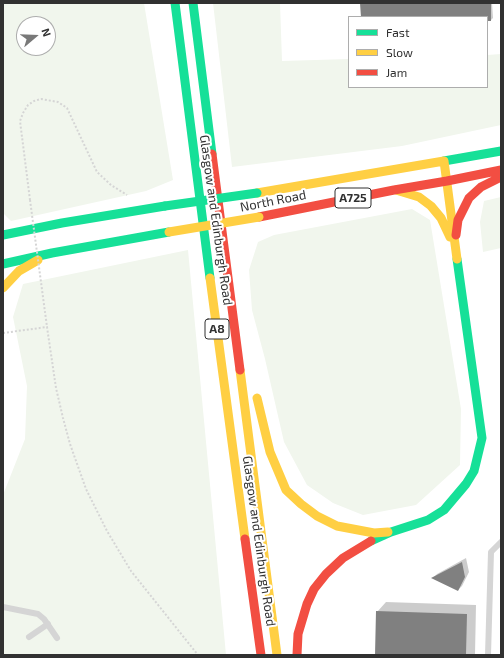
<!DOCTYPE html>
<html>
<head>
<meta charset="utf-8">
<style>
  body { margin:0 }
  #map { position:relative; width:504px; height:658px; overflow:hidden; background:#fff; font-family:"Exo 2",sans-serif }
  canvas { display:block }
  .frame { position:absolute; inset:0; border:4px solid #313131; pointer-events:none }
  .legend { position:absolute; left:348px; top:16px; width:140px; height:72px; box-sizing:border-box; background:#fff; border:1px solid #adadad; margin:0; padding:5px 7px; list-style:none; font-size:12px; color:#313131 }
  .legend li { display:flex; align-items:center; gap:8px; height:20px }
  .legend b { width:20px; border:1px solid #adadad }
  .north { position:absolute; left:16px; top:16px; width:40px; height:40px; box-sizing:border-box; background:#fff; border:1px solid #adadad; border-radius:50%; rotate:71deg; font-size:11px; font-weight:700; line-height:16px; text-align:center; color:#313131 }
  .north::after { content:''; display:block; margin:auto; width:14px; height:18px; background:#797979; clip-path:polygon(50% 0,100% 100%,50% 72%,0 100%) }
</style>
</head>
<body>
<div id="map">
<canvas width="504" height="658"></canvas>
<div class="frame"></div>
<ul class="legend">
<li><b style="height:5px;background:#16e098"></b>Fast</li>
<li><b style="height:5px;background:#ffcf43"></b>Slow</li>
<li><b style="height:5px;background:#f24e42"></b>Jam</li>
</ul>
<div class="north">N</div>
</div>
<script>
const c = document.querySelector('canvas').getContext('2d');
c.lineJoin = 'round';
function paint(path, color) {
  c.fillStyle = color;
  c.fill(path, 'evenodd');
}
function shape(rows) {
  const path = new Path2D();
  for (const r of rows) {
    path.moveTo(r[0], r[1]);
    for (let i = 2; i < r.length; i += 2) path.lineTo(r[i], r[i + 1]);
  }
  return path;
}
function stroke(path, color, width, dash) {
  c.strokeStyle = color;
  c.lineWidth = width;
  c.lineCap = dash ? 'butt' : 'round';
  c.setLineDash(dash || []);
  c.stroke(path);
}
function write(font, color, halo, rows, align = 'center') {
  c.font = font + ' "Exo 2",sans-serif';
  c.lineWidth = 4;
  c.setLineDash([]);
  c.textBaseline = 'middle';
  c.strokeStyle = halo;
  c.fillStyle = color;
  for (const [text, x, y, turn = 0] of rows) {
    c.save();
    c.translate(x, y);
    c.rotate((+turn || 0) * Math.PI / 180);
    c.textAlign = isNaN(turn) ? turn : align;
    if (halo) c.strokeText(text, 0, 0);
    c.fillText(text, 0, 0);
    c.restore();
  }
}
paint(shape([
  [3,3,144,3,173,180,146,191,11,221,3,213],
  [24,24,48,24,48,48,24,48],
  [213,3,280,3,282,61,349,59,349,87,487,87,487,55,501,54,501,125,402,146,232,167],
  [501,197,501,248,483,252,480,222,484,201],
  [412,209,430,220,461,409,460,465,416,505,363,515,333,503,307,485,284,442,265,359,252,310,249,270,258,242,274,235],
  [188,250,226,655,3,655,3,495,25,439,27,386,13,317,23,284]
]), '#f1f6ed');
paint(shape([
  [361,3,492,3,493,18,491,20,487,20,487,17,362,17],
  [466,558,469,572,462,586,458,590,433,578,437,574],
  [386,602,476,605,475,655,376,655,377,612]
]), '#0003');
paint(shape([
  [360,3,491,3,491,21,487,21,487,17,361,17],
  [462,562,465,577,458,591,431,578],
  [376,611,467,614,466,655,375,655]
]), '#808080');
stroke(shape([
  [30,200,20,121,23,113,28,105,34,101,41,99,58,102,67,108,97,172,111,185,127,195],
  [3,333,47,327,56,388,63,418,70,444,86,489,107,531,131,571,198,655]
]), '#d5d5d5', 2, [2, 2]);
stroke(shape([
  [3,607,38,614,44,619,57,638],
  [29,637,48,624],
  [488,655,491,552,501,542]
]), '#d5d5d5', 6);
stroke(shape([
  [175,3,210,278],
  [193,3,212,154],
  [444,161,501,151],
  [3,235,62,223,165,206],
  [3,264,52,253,169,232],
  [371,541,391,532,428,520,444,510,466,484,474,471,482,438,457,259]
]), '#16e098', 9);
stroke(shape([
  [396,190,419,197,431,206,441,218,450,237],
  [257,193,444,161,457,259],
  [210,278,245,539],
  [3,288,19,271,38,260],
  [240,370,277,655],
  [257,398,270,452,286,490,301,504,317,516,337,526,374,533,388,532]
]), '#ffcf43', 9);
stroke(shape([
  [212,154,240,370],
  [447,181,501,170],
  [259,217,394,190,447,181],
  [456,235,458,220,469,198,481,187,501,177],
  [245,539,261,655],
  [297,655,298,634,307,604,314,589,326,574,343,558,371,541]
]), '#f24e42', 9);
stroke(shape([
  [30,200,47,327]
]), '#d5d5d5', 2, [2, 2]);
stroke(shape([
  [165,206,257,193]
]), '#16e098', 9);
stroke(shape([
  [169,232,259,217]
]), '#ffcf43', 9);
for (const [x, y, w] of [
  [353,198,36],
  [217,329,24]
]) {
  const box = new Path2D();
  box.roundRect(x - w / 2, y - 10, w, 20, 3);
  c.fillStyle = '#fff';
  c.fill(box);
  stroke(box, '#313131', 1);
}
write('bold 12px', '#313131', null, [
  ["A725",353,198],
  ["A8",217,329]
]);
write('13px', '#313131', '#fff', [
  ["North Road",273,201,-11],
  ["Glasgow and Edinburgh Road",216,220,82],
  ["Glasgow and Edinburgh Road",259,541,82]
]);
</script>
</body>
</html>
